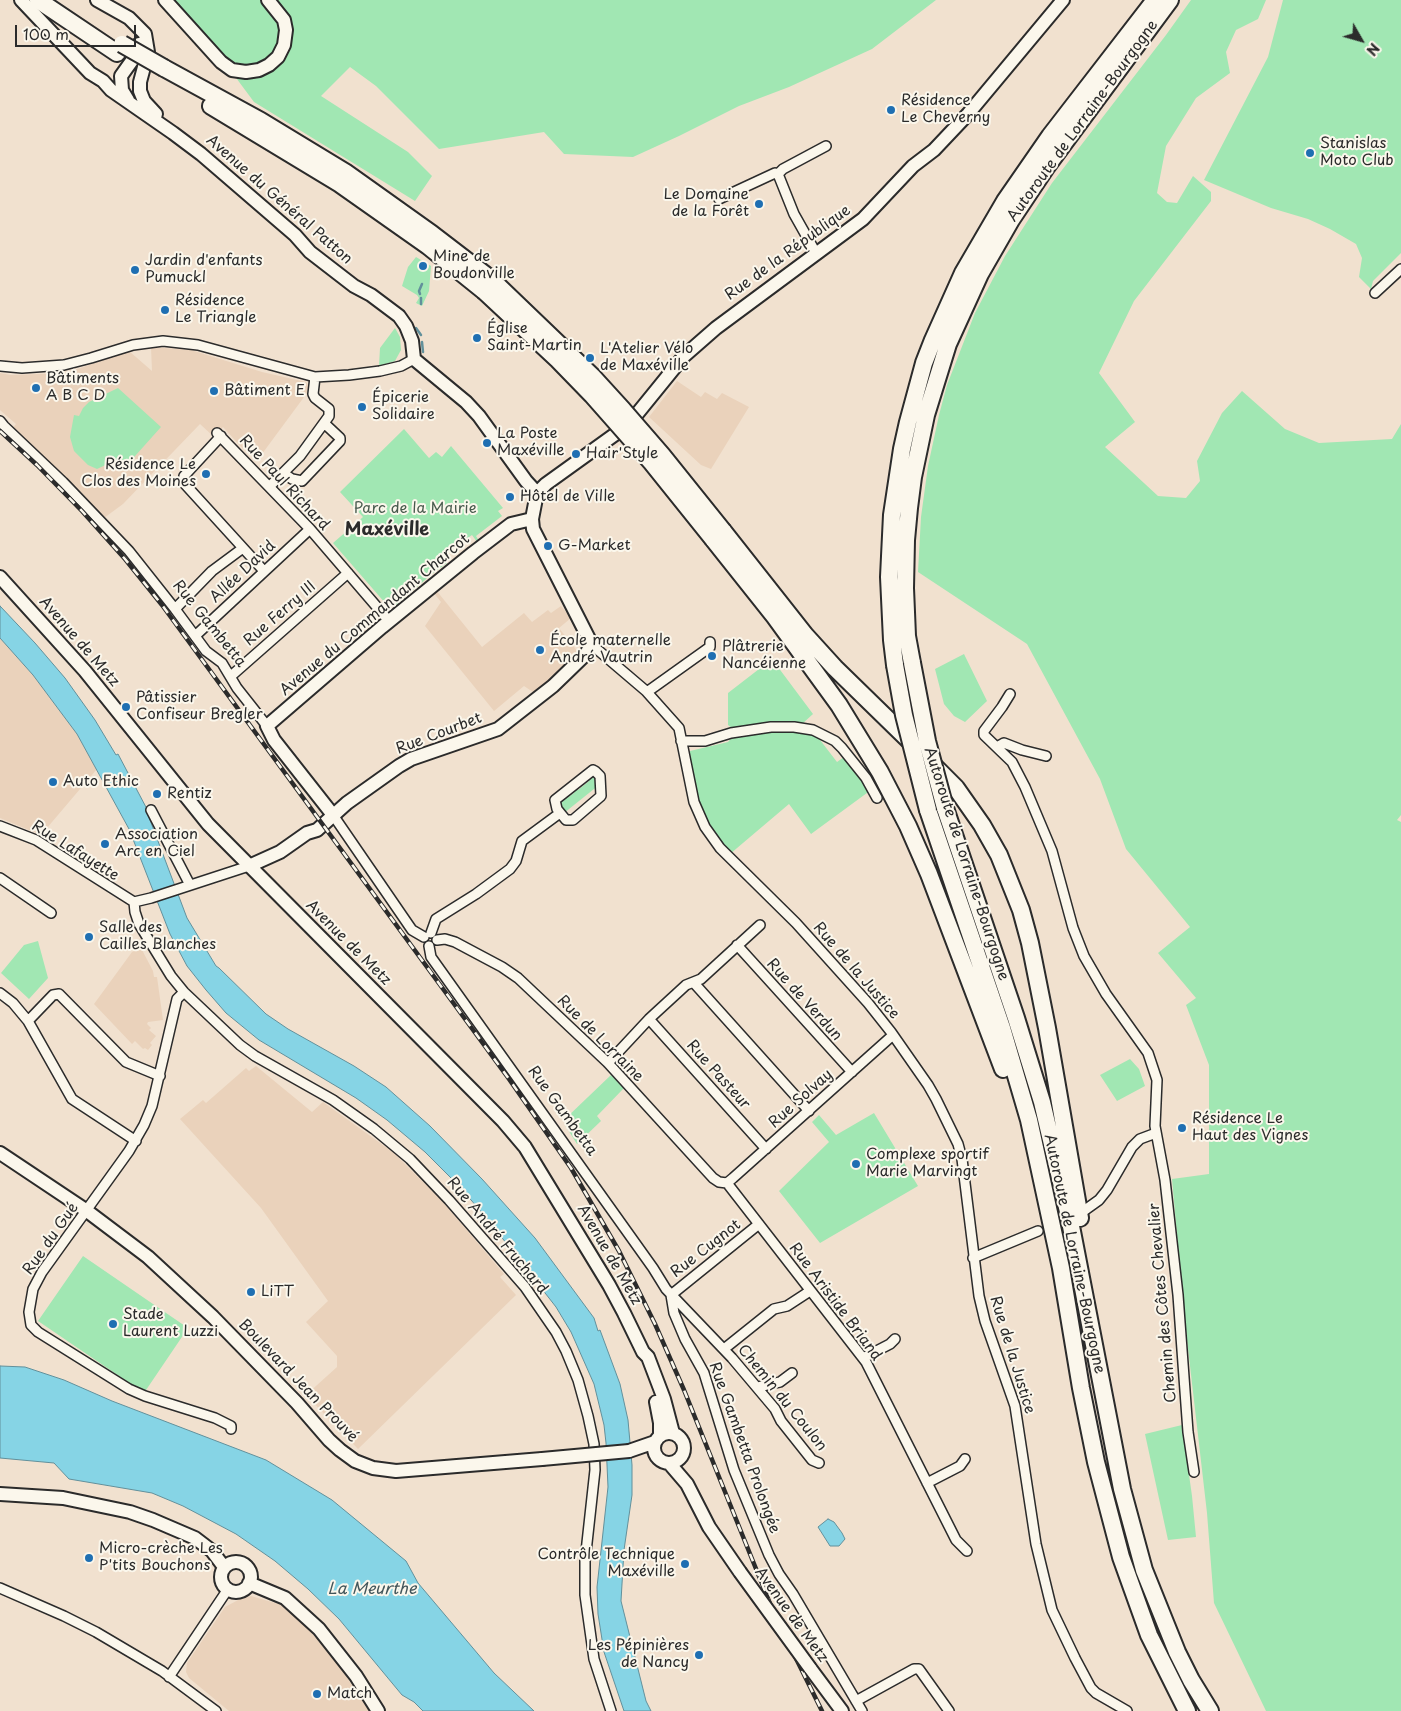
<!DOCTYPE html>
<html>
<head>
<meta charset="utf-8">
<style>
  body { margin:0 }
  #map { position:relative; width:1401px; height:1711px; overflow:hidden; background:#f1e1cf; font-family:"Playpen Sans",sans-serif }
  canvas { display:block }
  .north { position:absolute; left:1336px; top:15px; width:50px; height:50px; -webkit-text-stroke:4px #fbf7ec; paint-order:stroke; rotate:128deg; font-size:14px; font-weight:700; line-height:20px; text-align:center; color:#2b2b2b }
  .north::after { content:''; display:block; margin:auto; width:18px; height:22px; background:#2b2b2b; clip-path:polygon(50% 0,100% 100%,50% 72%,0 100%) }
  .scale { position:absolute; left:15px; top:25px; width:121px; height:22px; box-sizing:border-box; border:2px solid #2b2b2b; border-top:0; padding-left:6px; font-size:15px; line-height:18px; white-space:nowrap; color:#2b2b2b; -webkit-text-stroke:4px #fbf7ec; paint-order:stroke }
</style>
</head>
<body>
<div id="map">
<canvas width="1401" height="1711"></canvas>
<div class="north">N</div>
<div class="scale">100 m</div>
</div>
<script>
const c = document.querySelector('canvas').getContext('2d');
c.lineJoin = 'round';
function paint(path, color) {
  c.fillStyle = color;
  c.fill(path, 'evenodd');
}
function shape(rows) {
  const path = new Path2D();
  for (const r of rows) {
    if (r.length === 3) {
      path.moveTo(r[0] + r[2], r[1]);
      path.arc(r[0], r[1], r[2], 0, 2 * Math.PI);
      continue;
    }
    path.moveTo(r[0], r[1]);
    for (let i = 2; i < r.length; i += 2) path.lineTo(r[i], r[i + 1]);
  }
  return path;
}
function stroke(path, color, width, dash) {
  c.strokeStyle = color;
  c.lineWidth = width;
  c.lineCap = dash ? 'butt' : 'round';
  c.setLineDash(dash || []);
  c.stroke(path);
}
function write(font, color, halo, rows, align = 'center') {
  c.font = font + ' "Playpen Sans",sans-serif';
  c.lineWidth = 4;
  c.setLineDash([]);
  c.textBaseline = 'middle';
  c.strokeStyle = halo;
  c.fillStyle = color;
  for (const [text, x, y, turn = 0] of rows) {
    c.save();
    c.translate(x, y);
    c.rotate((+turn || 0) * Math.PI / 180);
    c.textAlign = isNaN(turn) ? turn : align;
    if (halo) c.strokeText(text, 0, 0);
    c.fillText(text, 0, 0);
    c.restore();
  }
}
paint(shape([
  [151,347,191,350,262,372,306,382,308,385,307,393,259,458,249,450,243,449,223,427,214,437,200,424,123,504,104,518,81,492,77,491,12,429,16,424,0,410,0,373,11,375,66,373,129,351,152,371],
  [677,381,701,397,705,392,717,399,722,393,749,407,711,469,701,465,649,417],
  [436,590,482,647,524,613,532,622,548,610,551,613,561,606,571,618,559,628,578,652,537,691,533,692,524,686,494,711,425,626,441,602,433,592],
  [0,638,33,675,77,734,97,769,41,835,0,818],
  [141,948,153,971,154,977,157,977,163,1020,148,1022,147,1024,151,1028,149,1030,156,1036,150,1043,152,1045,148,1050,145,1048,143,1049,135,1041,132,1044,94,1004,132,952],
  [256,1066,312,1112,323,1102,394,1153,442,1201,504,1274,500,1277,516,1295,358,1449,306,1395,337,1367,337,1356,306,1322,328,1301,261,1208,180,1119,203,1100,206,1103,246,1068,249,1071],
  [251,1596,282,1605,305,1625,340,1667,369,1711,229,1711,189,1678,186,1672,187,1663,225,1607,240,1599]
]), '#ead2bb');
paint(shape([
  [173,0,936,0,872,49,789,87,739,106,679,136,633,157,564,154,544,132,439,149,376,86,350,67,321,96,408,152,432,176,415,201,254,102,199,28],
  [1191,0,1266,0,1258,19,1236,30,1226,52,1230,73,1196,98,1166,146,1157,193,1167,202,1177,203,1193,176,1211,192,1211,201,1134,301,1099,373,1135,422,1105,447,1158,496,1186,498,1200,481,1197,461,1222,413,1242,391,1285,429,1319,443,1392,439,1401,424,1401,815,1397,820,1401,822,1401,1711,1266,1711,1214,1603,1207,1513,1184,1314,1172,1179,1209,1174,1209,1065,1186,1005,1196,998,1158,953,1190,927,1126,849,1100,779,1027,644,918,572,921,517,928,466,939,415,947,385,975,313,1005,256,1052,183,1166,35],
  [1283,0,1401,0,1401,253,1373,281,1371,289,1359,277,1362,258,1356,244,1330,229,1308,219,1271,208,1204,180,1268,57],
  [416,257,431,266,429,291,422,306,416,303,419,298,417,295,402,286,408,267],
  [395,328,400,337,401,350,395,361,379,366,380,348],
  [118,388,161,427,127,465,114,461,97,469,88,465,74,451,70,437,74,415,79,416,83,408,89,402],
  [404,429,429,458,436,452,442,457,451,446,503,508,498,511,502,516,476,536,479,541,477,542,472,535,442,556,447,563,432,574,396,605,386,604,333,543,363,517,340,492],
  [964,654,987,701,965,722,954,716,944,704,935,669],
  [772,659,813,714,802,724,733,729,728,725,728,693],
  [771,730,774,733,780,730,802,732,817,736,837,762,844,757,871,790,811,834,789,804,730,854,711,831,696,795,688,756,690,751,728,742,733,736],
  [594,773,599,785,564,813,558,800,568,792,567,798,574,793,575,787,578,784,578,790,589,781,589,777],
  [38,941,48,978,29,999,1,973,24,945],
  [1130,1059,1139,1069,1145,1086,1117,1101,1100,1075],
  [611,1075,624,1088,597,1116,601,1121,577,1144,565,1125,568,1123,565,1119],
  [874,1113,918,1186,820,1243,779,1191,829,1142,812,1122,819,1115,836,1135],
  [83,1256,188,1328,144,1393,38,1321],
  [1182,1425,1192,1496,1196,1537,1168,1540,1145,1434]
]), '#a1e7b3');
const water = shape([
  [0,606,35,643,65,678,95,720,116,755,118,754,148,811,147,812,187,918,216,966,219,968,266,1014,288,1029,354,1066,386,1087,430,1126,482,1179,535,1238,594,1318,598,1331,600,1330,620,1384,628,1420,632,1465,632,1495,624,1550,621,1601,646,1701,651,1711,624,1711,604,1652,598,1614,597,1587,608,1487,606,1443,604,1425,594,1384,571,1332,556,1307,485,1216,457,1184,425,1152,387,1120,356,1098,259,1040,226,1013,206,990,187,966,170,934,129,829,77,734,33,675,0,638,0,606],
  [0,1366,25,1367,64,1380,112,1401,266,1460,332,1500,406,1561,418,1583,494,1673,534,1711,423,1711,414,1702,402,1695,339,1619,308,1589,275,1561,236,1534,183,1506,152,1493,69,1479,54,1463,0,1458,0,1366],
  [828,1519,834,1522,842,1533,845,1539,839,1546,830,1546,818,1527,828,1519]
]);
paint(water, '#86d4e5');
stroke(water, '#62909b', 1);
stroke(shape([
  [420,294,419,291,422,284],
  [421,304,421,298],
  [416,328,421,335],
  [422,342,423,352]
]), '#62909b', 2.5);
const street = shape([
  [778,174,794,214,816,253],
  [778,174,783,169,826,146],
  [719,199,775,173,778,174],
  [1375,293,1401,269],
  [0,366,22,368,64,365,91,358,133,345,163,341,198,345,315,377,349,375,380,371,401,366,414,359],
  [0,421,4,426,63,482,129,551,175,609,206,651,222,663,237,688,267,726],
  [217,433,310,529,389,621],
  [221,436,184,476,183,482,264,571],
  [283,473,292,479,302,481,340,441,340,438,324,423],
  [270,486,300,456,329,416,329,409,315,398,313,394,315,377],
  [175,609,212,571,243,548],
  [195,636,310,529],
  [592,645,646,691,679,728,694,802,705,827,720,848,796,923,868,1003,891,1032,928,1085,936,1099,958,1144,962,1159,979,1296,985,1321,1015,1406,1036,1544,1052,1610,1075,1658,1091,1688,1096,1693,1127,1711],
  [231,676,348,573],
  [647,692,710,647,710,642],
  [1010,694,1002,707,984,731,984,735,1012,762,1025,787,1052,851,1073,928,1084,956,1106,994,1148,1053,1157,1080,1155,1126,1165,1180,1178,1295,1188,1432,1194,1472],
  [681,741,705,741,731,733,771,727,794,727,813,730,835,741,842,748,866,778,877,798],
  [997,747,1004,743,1022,750,1046,756],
  [593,770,595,771,600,776,601,796,573,820,566,820,557,809,555,800,593,770],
  [151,810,190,885],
  [333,815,412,930,424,937],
  [0,826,36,840,134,902,151,898,249,866],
  [0,878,51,913],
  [134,902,135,912,139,924,171,976,184,992,240,1045,255,1056,333,1100,374,1129,410,1159,449,1200,525,1287,556,1332,566,1351,578,1380,588,1416,594,1444,595,1470,585,1561,585,1595,594,1659,611,1711],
  [431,933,436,919,476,894,510,869,516,861,522,841,560,813],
  [437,940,445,939,455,942,502,967,518,978,608,1063,713,1178,719,1182,727,1183],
  [737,945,852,1072],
  [429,946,431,957,653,1268,666,1289,732,1358,775,1409,781,1421,812,1460,819,1463],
  [694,983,809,1111],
  [184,992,177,999,152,1106,144,1125,129,1151,42,1272,33,1289,29,1312,31,1325,38,1332,129,1389,145,1396,215,1418,231,1426,231,1429],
  [0,993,13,1003,28,1021,72,1099,136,1141],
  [649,1019,766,1149],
  [28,1021,53,995,59,994,126,1062,160,1076],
  [608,1063,649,1019,686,985,701,979,760,925],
  [727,1183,866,1362,956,1540,967,1551],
  [727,1183,733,1178,893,1035],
  [1085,1210,1099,1200,1107,1190,1132,1147,1140,1139,1156,1133],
  [973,1258,1038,1231],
  [671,1295,674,1313,685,1339,704,1373,734,1470,769,1555,779,1574,793,1594,862,1711],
  [671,1295,759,1224],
  [724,1349,774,1309,787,1306,810,1291],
  [863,1358,890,1344,895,1339],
  [758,1387,780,1382,792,1373],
  [927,1483,960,1466,965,1459],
  [0,1588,64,1616,96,1632,162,1671,216,1711],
  [169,1677,228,1589],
  [856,1701,914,1669,919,1669,949,1711]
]);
const secondary = shape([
  [21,0,90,73,103,81,111,90,173,133,201,154,295,235,310,252,354,286,371,295,399,316,406,326,412,341,414,359,466,402,479,416,526,481,537,493],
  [97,0,129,18,145,34,148,52,140,82,140,91,144,101,156,114],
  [165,0,221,62,232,70,246,72,259,70,269,65,278,57,284,45,286,30,284,20,268,0],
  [128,100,122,90,121,76,136,55,139,44],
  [0,577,85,671,208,824,503,1121,525,1147,609,1285,624,1313,643,1352,648,1357,664,1399,673,1433],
  [333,815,274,740,267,726,382,627,473,553,511,524,532,519],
  [249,866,280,852,307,833,317,830,347,803,399,766,411,759,498,729,553,686,585,655,592,645,533,529,532,519,537,493,546,484,628,425,684,356,716,328,863,219,913,166,934,150,968,114,1063,0],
  [0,1153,87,1211,148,1257,213,1317,297,1403,329,1440,340,1450,355,1461,373,1468,396,1471,542,1459],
  [656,1402,660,1423,660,1435],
  [669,1448,15],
  [629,1451,655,1442],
  [669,1463,687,1484,709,1527,740,1572],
  [0,1494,63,1498,130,1512,153,1520,195,1538,212,1551,224,1567],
  [236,1577,15],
  [249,1583,285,1598,319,1629,356,1676,378,1711],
  [810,1668,842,1711]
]);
const highway = shape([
  [38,0,117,53],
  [164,68,261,121,345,172,432,234,492,280],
  [211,106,340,184,428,246,484,291],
  [723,531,805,635,835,668,914,745],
  [713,539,775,617,839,705,880,772,908,826,929,874,1003,1069],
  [912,663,907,636,905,588,906,540,909,508,913,477,926,415,948,344,980,274,1011,220,1047,166,1170,0],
  [895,665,892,640,889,577,892,515,902,449,908,422,924,363,933,340,963,273,1005,201,1050,136,1155,0],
  [931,763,956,788,982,825,999,855,1021,910,1030,943,1047,1028,1080,1218],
  [945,808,1016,1018,1042,1102,1069,1216,1122,1489,1144,1570,1177,1652,1191,1680,1210,1711],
  [928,810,1002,1028,1029,1120,1061,1268,1081,1388,1096,1462,1121,1557,1149,1635,1187,1711]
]);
stroke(street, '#2b2b2b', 12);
stroke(secondary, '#2b2b2b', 16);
stroke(highway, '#2b2b2b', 20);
stroke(street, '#fbf7ec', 9);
stroke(secondary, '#fbf7ec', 12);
stroke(highway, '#fbf7ec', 16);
const rail = shape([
  [0,431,37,465,82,511,125,559,162,605,509,1079,571,1168,619,1251,655,1324,684,1390,775,1616,822,1711]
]);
stroke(rail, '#2b2b2b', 4.5);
stroke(rail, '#fbf7ec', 2.5, [8]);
const secondaryBridge = shape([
  [542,1459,629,1451],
  [740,1572,810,1668]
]);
const highwayBridge = shape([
  [122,44,164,68],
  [492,280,592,376,623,410,662,455,723,531],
  [484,291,558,360,592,395,652,463,713,539],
  [912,663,927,741,945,808],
  [895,665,904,715,928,810]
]);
stroke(secondaryBridge, '#2b2b2b', 16, []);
stroke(highwayBridge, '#2b2b2b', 20, []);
stroke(secondaryBridge, '#fbf7ec', 12);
stroke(highwayBridge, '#fbf7ec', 16);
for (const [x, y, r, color] of [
  [891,110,5,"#1f6fb2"],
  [1310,153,5,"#1f6fb2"],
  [759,204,5,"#1f6fb2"],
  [423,266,5,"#1f6fb2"],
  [135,270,5,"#1f6fb2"],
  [165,310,5,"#1f6fb2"],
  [477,338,5,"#1f6fb2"],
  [590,358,5,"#1f6fb2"],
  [36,388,5,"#1f6fb2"],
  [214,391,5,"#1f6fb2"],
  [362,407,5,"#1f6fb2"],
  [487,443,5,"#1f6fb2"],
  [576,454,5,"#1f6fb2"],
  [206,474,5,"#1f6fb2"],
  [510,497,5,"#1f6fb2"],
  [548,546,5,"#1f6fb2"],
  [540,650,5,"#1f6fb2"],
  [712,656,5,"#1f6fb2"],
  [126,707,5,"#1f6fb2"],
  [53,782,5,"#1f6fb2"],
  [157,794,5,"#1f6fb2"],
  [105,844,5,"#1f6fb2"],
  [89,937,5,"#1f6fb2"],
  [1182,1128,5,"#1f6fb2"],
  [856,1164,5,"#1f6fb2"],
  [251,1292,5,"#1f6fb2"],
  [113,1324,5,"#1f6fb2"],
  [89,1558,5,"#1f6fb2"],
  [685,1564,5,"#1f6fb2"],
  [699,1655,5,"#1f6fb2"],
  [317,1694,5,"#1f6fb2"]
]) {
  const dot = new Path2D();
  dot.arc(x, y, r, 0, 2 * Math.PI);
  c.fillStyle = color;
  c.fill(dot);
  stroke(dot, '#fbf7ec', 2);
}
write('15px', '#2b2b2b', '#fbf7ec', [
  ["Résidence",901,101],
  ["Le Cheverny",901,118],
  ["Stanislas",1320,144],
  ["Moto Club",1320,161],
  ["Le Domaine",749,195,"right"],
  ["de la Forêt",749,212,"right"],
  ["Mine de",433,257],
  ["Boudonville",433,274],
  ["Jardin d'enfants",145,261],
  ["Pumuckl",145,278],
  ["Résidence",175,301],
  ["Le Triangle",175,318],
  ["Église",487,329],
  ["Saint-Martin",487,346],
  ["L'Atelier Vélo",600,349],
  ["de Maxéville",600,366],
  ["Bâtiments",46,379],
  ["A B C D",46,396],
  ["Bâtiment E",224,391],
  ["Épicerie",372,398],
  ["Solidaire",372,415],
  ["La Poste",497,434],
  ["Maxéville",497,451],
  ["Hair'Style",586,454],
  ["Résidence Le",196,465,"right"],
  ["Clos des Moines",196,482,"right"],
  ["Hôtel de Ville",520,497],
  ["G-Market",558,546],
  ["École maternelle",550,641],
  ["André Vautrin",550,658],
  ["Plâtrerie",722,647],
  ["Nancéienne",722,664],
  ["Pâtissier",136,698],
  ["Confiseur Bregler",136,715],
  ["Auto Ethic",63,782],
  ["Rentiz",167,794],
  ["Association",115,835],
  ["Arc en Ciel",115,852],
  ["Salle des",99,928],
  ["Cailles Blanches",99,945],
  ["Résidence Le",1192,1119],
  ["Haut des Vignes",1192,1136],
  ["Complexe sportif",866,1155],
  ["Marie Marvingt",866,1172],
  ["LiTT",261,1292],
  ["Stade",123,1315],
  ["Laurent Luzzi",123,1332],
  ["Micro-crèche Les",99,1549],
  ["P'tits Bouchons",99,1566],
  ["Contrôle Technique",675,1555,"right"],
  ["Maxéville",675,1572,"right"],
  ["Les Pépinières",689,1646,"right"],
  ["de Nancy",689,1663,"right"],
  ["Match",327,1694]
], 'left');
write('15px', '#2b2b2b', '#fbf7ec', [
  ["Autoroute de Lorraine-Bourgogne",1083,121,-54],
  ["Avenue du Général Patton",279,200,41],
  ["Rue de la République",788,253,-36],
  ["Rue Paul Richard",284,483,47],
  ["Allée David",243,572,-43],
  ["Rue Ferry III",280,614,-41],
  ["Avenue du Commandant Charcot",375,615,-40],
  ["Rue Gambetta",209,624,51],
  ["Avenue de Metz",79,642,49],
  ["Rue Courbet",439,734,-21],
  ["Rue Lafayette",75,851,32],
  ["Autoroute de Lorraine-Bourgogne",966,864,72],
  ["Avenue de Metz",348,943,45],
  ["Rue de la Justice",856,971,49],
  ["Rue de Verdun",804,1000,48],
  ["Rue de Lorraine",600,1039,45],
  ["Rue Pasteur",718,1075,48],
  ["Rue Solvay",801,1099,-42],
  ["Rue Gambetta",562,1111,54],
  ["Rue André Fruchard",497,1236,50],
  ["Rue du Gué",51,1239,-55],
  ["Rue Cugnot",706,1249,-38],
  ["Autoroute de Lorraine-Bourgogne",1074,1254,78],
  ["Avenue de Metz",609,1255,60],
  ["Rue Aristide Briand",835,1302,53],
  ["Chemin des Côtes Chevalier",1163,1303,-95],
  ["Rue de la Justice",1012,1355,73],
  ["Boulevard Jean Prouvé",298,1381,46],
  ["Chemin du Coulon",782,1398,51],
  ["Rue Gambetta Prolongée",744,1448,70],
  ["Avenue de Metz",791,1615,54]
]);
write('15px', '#485a4d', '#fbf7ec', [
  ["Parc de la Mairie",415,509]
]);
write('italic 16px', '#42555a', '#fbf7ec', [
  ["La Meurthe",372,1590]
]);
write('bold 18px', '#2b2b2b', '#fbf7ec', [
  ["Maxéville",387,530]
]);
</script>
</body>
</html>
